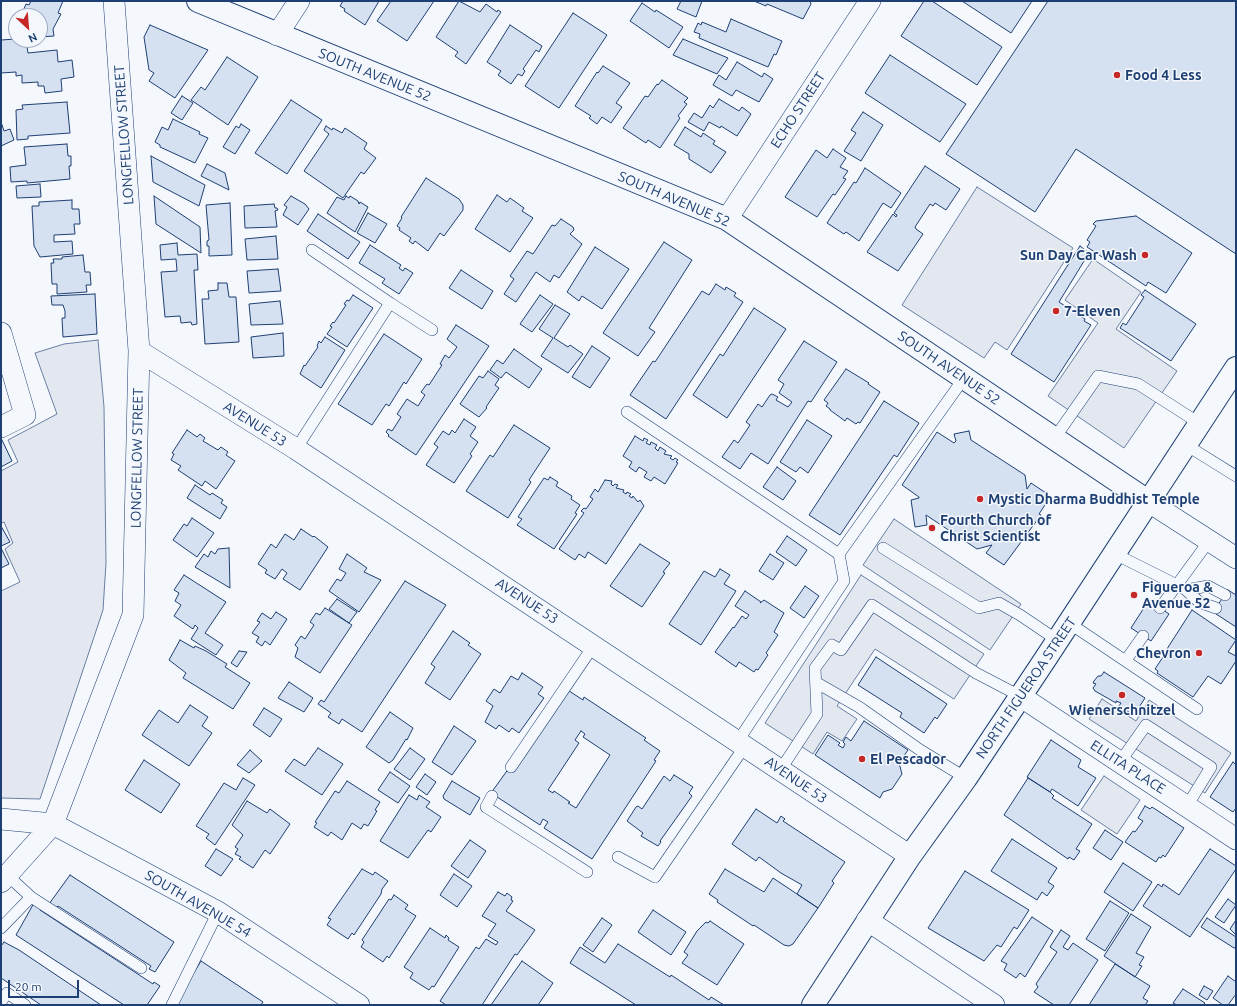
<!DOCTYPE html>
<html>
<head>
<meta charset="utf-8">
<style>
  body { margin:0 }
  #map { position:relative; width:1237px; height:1006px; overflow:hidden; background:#f4f7fb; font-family:Ubuntu,sans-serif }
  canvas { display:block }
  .frame { position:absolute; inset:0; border:2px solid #1d3f73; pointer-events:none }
  .north { position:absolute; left:8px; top:8px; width:40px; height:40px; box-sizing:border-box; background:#f4f7fb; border:1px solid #9eadc5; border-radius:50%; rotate:154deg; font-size:11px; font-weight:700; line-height:16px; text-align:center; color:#1d3f73 }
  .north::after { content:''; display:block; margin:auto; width:14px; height:18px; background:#c62828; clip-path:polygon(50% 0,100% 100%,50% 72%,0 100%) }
  .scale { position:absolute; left:8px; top:980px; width:71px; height:18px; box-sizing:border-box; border:2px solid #1d3f73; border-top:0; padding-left:5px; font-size:12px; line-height:14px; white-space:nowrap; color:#1d3f73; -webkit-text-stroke:3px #f4f7fb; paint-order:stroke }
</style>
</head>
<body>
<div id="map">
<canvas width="1237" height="1006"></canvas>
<div class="frame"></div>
<div class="north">N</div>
<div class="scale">20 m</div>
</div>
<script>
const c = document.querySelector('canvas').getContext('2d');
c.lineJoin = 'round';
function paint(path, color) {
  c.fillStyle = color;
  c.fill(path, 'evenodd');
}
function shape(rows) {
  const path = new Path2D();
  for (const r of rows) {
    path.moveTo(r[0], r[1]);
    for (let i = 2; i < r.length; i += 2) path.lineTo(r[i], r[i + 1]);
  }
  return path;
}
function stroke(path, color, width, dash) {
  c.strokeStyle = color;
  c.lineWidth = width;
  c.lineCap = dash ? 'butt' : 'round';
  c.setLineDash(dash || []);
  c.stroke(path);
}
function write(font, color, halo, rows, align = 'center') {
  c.font = font + ' Ubuntu,sans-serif';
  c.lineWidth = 3;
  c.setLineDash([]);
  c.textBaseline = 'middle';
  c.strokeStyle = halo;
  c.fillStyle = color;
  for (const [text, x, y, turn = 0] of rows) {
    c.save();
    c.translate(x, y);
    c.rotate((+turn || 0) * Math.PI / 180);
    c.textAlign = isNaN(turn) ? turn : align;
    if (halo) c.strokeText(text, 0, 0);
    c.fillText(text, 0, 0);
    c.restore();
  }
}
const parking = shape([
  [977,187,1073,248,1007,350,995,342,984,358,902,305,977,187],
  [1093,259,1141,292,1116,329,1177,371,1124,448,1048,396,1098,323,1065,300,1093,259],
  [98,340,104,407,106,563,103,610,40,799,1,798,1,591,20,582,5,549,13,543,4,522,1,523,1,471,18,462,8,440,57,414,35,353,64,344,98,340],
  [894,519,1021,604,990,650,863,565,894,519],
  [861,575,984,654,954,699,875,649,837,706,857,719,842,741,827,732,813,754,765,723,861,575],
  [1102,699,1136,721,1149,700,1231,753,1205,793,1089,719,1102,699],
  [1104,776,1140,800,1117,834,1081,810,1104,776]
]);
paint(parking, '#e3e8f0');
stroke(parking, '#687fa3', 1);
const building = shape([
  [31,1,63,1,58,13,61,14,53,29,54,36,40,37,40,16,21,16,26,4,29,5,31,1],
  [343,1,379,1,365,25,344,11,345,9,340,6,343,1],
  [391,1,434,1,407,41,377,21,391,1],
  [459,1,480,12,486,4,497,12,498,10,501,12,466,64,455,56,458,52,436,37,459,1],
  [681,1,702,1,696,17,677,9,681,1],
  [754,1,810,1,811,4,803,19,767,4,766,6,754,1],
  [924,1,932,1,1002,47,977,85,901,36,924,1],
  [962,1,1032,1,1011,33,962,1],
  [1048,1,1236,1,1236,254,1076,149,1035,212,946,154,1048,1],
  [642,3,655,12,656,10,683,27,669,48,630,21,642,3],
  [573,13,607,35,559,108,525,86,573,13],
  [731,19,782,41,776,55,774,54,768,67,699,38,700,34,694,32,698,23,701,25,702,22,726,32,731,19],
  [150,25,208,50,175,98,149,81,154,73,149,70,144,37,150,25],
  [510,25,542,46,539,52,536,50,523,69,525,71,522,76,518,74,511,84,498,75,501,71,487,62,510,25],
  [16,39,26,40,28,53,57,50,58,62,72,60,74,77,61,79,62,91,45,93,44,86,38,86,38,82,22,83,22,75,16,76,16,72,1,73,1,40,16,39],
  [683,39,728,58,717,74,673,55,683,39],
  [890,55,966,104,940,142,865,93,890,55],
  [227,57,258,77,228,125,191,100,201,87,205,90,227,57],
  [737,62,762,77,764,73,773,79,759,102,736,90,732,96,713,85,719,75,726,80,737,62],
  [603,66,630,83,616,103,622,107,611,123,602,117,597,124,589,118,591,116,575,106,597,72,598,73,603,66],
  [662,80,688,98,684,102,687,104,678,116,680,118,660,148,648,140,646,143,623,128,645,96,648,97,657,84,658,85,662,80],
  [182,96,193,103,182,120,171,113,182,96],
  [719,99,739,111,742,107,751,114,737,136,721,126,720,128,709,122,704,131,688,122,694,113,702,118,710,105,713,108,719,99],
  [291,100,322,120,287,174,255,153,291,100],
  [67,102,70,133,28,136,28,139,17,140,16,110,23,109,22,105,67,102],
  [863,112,883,125,861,161,844,151,856,133,851,130,863,112],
  [173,119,200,132,199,134,208,138,195,163,160,147,160,145,155,142,162,127,168,130,173,119],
  [1,122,4,131,10,129,14,140,1,146,1,122],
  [241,124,250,130,235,154,223,147,236,126,239,128,241,124],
  [326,126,332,130,333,128,342,133,345,128,367,143,364,149,376,158,364,174,361,172,343,198,304,171,329,134,324,130,326,126],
  [685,127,701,137,703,133,715,141,713,144,726,152,711,173,689,159,689,154,674,145,685,127],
  [67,144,68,156,71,156,71,166,69,166,70,179,27,183,27,181,11,182,10,167,26,165,24,147,67,144],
  [833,149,846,158,840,167,848,171,843,178,846,179,835,195,833,194,817,217,785,197,816,150,827,158,833,149],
  [151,156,205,185,199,206,153,182,151,156],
  [207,164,225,173,229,190,201,176,207,164],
  [925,166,960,189,946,210,935,203,933,206,930,204,915,227,916,229,923,234,898,271,867,252,893,214,896,217,897,215,894,213,925,166],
  [865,168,901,193,891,208,883,203,859,241,846,232,844,234,827,223,854,182,856,183,865,168],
  [426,178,459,199,463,205,463,210,444,236,440,233,428,251,415,241,413,244,409,241,411,238,399,230,400,228,397,226,402,218,401,217,426,178],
  [40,184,41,197,17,198,16,186,40,184],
  [497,195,507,202,510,198,524,208,522,211,533,218,510,252,475,229,497,195],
  [154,196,200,227,201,253,156,224,154,196],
  [291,196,305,204,309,209,298,225,283,215,287,207,284,205,291,196],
  [346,196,349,198,350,196,358,201,359,204,360,202,368,207,355,232,327,213,337,197,344,200,346,196],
  [72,200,72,209,79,209,80,224,74,224,75,234,54,235,54,242,72,241,73,254,40,257,34,246,32,206,39,206,39,202,72,200],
  [230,203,232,255,209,256,209,246,207,246,207,241,209,240,206,205,230,203],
  [274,204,275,208,277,208,278,210,275,211,277,227,245,228,244,206,274,204],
  [368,213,387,224,375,243,357,233,368,213],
  [318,214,360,242,348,259,307,231,318,214],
  [1136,216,1192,253,1166,293,1148,282,1146,286,1087,247,1090,242,1087,240,1096,226,1093,224,1096,221,1136,216],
  [561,219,573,227,574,230,570,234,582,244,559,278,554,275,550,282,536,272,516,302,504,294,514,279,510,276,527,251,533,254,552,225,555,226,561,219],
  [276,236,278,259,247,260,245,239,276,236],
  [664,242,692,260,649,328,655,332,638,356,603,333,664,242],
  [177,243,178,255,197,254,198,270,194,270,197,324,192,325,191,322,181,323,180,316,165,317,161,272,177,271,176,259,161,260,160,245,177,243],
  [370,245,401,265,399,268,403,271,405,268,413,273,399,294,382,283,385,279,359,263,370,245],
  [1080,246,1089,253,1059,302,1085,319,1084,321,1091,325,1054,382,1011,354,1080,246],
  [595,247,629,269,602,309,582,296,579,301,567,292,595,247],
  [83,255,85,272,90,272,91,285,86,285,87,292,57,294,57,284,52,284,51,263,54,263,53,259,62,259,62,257,83,255],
  [278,269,281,291,249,293,247,271,278,269],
  [461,270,493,291,482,309,449,288,461,270],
  [218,283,227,283,229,297,236,297,239,342,205,344,202,299,209,299,208,291,218,290,218,283],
  [716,284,725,290,726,287,736,293,734,296,743,302,666,419,630,395,653,361,655,362,702,291,709,295,716,284],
  [1145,290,1196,324,1171,361,1120,328,1123,323,1126,325,1144,297,1141,295,1145,290],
  [95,294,97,334,63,337,62,318,65,318,65,311,63,305,52,305,51,296,95,294],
  [353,295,373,308,347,347,327,334,332,327,330,326,333,322,334,323,346,305,344,304,347,300,349,301,353,295],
  [540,295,553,304,532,332,520,324,540,295],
  [280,301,283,324,251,325,249,304,280,301],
  [555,305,570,314,554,338,568,347,570,345,583,354,568,373,541,356,553,338,539,329,555,305],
  [754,308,786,329,727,418,693,395,720,354,723,356,754,308],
  [456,325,489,346,416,455,388,436,389,435,386,432,388,429,392,431,401,417,397,414,407,399,418,406,425,395,421,392,427,384,429,385,442,365,440,364,445,355,449,358,457,347,447,339,456,325],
  [283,333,284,356,253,358,251,337,283,333],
  [384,334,422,359,406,384,404,382,389,406,386,404,372,425,338,404,384,334],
  [325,337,345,350,321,388,300,374,304,365,305,366,318,347,317,346,319,341,321,343,325,337],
  [804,341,837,362,811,402,808,401,768,464,751,453,740,469,722,457,734,440,738,443,750,425,746,422,758,404,762,407,770,395,772,394,778,397,776,400,788,407,792,402,779,393,784,384,778,380,804,341],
  [592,346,610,358,590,388,572,377,592,346],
  [514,349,542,369,529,388,506,372,501,378,490,370,497,360,503,364,514,349],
  [846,369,869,383,868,384,880,392,860,423,858,422,856,424,847,418,845,421,830,410,830,409,826,406,828,403,824,400,846,369],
  [488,371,499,379,495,385,499,388,486,407,487,408,479,417,460,404,479,376,483,378,488,371],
  [884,401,919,423,897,457,894,455,840,535,809,515,884,401],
  [464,419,476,427,470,436,478,442,470,454,472,456,454,483,426,465,438,447,434,444,443,431,449,435,452,430,455,433,464,419],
  [807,420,832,436,808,473,800,467,796,472,780,462,807,420],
  [514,425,550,448,529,480,531,482,508,518,466,491,490,455,493,457,514,425],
  [187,430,197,437,200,434,205,438,203,441,218,450,221,447,228,452,226,455,235,461,216,489,205,481,202,486,178,470,181,466,171,460,174,454,172,453,187,430],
  [969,431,971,440,1025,475,1027,489,1031,483,1049,495,1045,501,1047,502,1039,514,1041,515,1004,565,986,553,992,545,977,549,926,515,927,525,915,527,911,500,919,498,919,497,902,485,937,432,954,443,956,441,954,434,969,431],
  [635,436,643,441,644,438,648,440,646,443,650,445,651,442,657,445,655,448,658,451,660,447,666,451,664,454,672,456,670,458,673,460,675,458,678,460,676,462,678,463,665,484,654,477,651,481,644,477,647,472,639,467,636,472,629,467,632,462,623,456,635,436],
  [1,438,12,461,1,467,1,438],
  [777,467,796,481,783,500,763,487,777,467],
  [550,477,558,482,556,486,572,496,571,499,580,505,575,513,577,514,554,549,517,525,522,519,518,517,544,478,548,480,550,477],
  [605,480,612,481,611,484,613,486,615,484,618,485,616,488,624,490,623,492,626,494,627,492,631,494,629,496,632,498,633,496,638,502,640,500,644,506,606,564,588,552,585,558,579,554,575,560,559,549,584,513,581,511,584,508,586,509,593,499,590,497,595,489,598,492,605,480],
  [195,485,210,495,212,493,223,500,221,503,227,507,220,519,187,498,195,485],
  [192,518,214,533,197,557,173,540,184,524,187,526,192,518],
  [1,526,10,542,1,546,1,526],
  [301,529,313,537,314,536,328,547,300,590,283,579,287,573,282,569,275,579,265,573,267,570,258,564,271,544,276,548,285,534,294,540,301,529],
  [787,536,807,550,796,566,776,552,787,536],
  [640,544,670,563,663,572,665,573,642,607,610,586,640,544],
  [1,548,9,564,1,568,1,548],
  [229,548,230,588,195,567,204,554,208,557,211,551,215,554,218,549,229,548],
  [347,554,367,568,364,572,381,580,359,612,329,591,337,579,341,581,346,573,339,569,347,554],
  [770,554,784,563,773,580,759,571,770,554],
  [720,569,730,575,724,584,736,591,701,645,669,624,704,571,715,577,720,569],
  [184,575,226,602,205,633,223,645,216,655,191,639,198,628,195,625,193,629,174,616,181,605,175,601,179,593,174,590,184,575],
  [405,581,446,605,362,732,342,719,339,724,328,717,331,713,318,704,321,700,324,702,405,581],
  [805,586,819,596,804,618,790,608,805,586],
  [1228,590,1236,595,1236,627,1213,612,1228,590],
  [745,591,761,602,760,603,764,600,784,613,774,632,778,635,766,653,768,655,758,670,756,669,754,672,739,662,736,667,715,652,733,627,734,628,742,616,746,619,749,615,735,606,745,591],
  [337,599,357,612,349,623,329,609,337,599],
  [1149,600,1169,614,1151,641,1131,628,1149,600],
  [325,608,352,625,320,673,295,657,298,648,295,645,301,636,305,639,314,625,310,622,316,613,320,615,325,608],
  [1192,610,1236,640,1228,652,1236,656,1236,661,1221,684,1208,676,1193,697,1157,673,1158,671,1155,669,1163,657,1166,659,1169,654,1165,652,1192,610],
  [276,612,287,619,270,645,265,641,262,646,256,642,259,637,252,633,260,622,257,621,262,613,271,619,276,612],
  [453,631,470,643,468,645,481,654,450,700,425,683,435,667,431,664,453,631],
  [180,640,194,648,195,646,206,651,227,664,225,667,250,683,233,709,183,678,186,673,169,660,180,640],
  [239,651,247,652,237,667,231,663,239,651],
  [876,657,947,704,937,719,935,717,924,733,900,717,902,713,858,685,876,657],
  [1104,672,1145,698,1134,715,1119,706,1121,703,1116,701,1116,703,1095,691,1093,688,1096,684,1093,683,1094,681,1098,676,1101,676,1104,672],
  [522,673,543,687,538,694,544,698,519,733,512,728,509,732,499,725,496,729,485,722,493,706,486,701,494,689,500,693,511,676,518,680,522,673],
  [289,682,313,698,304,712,278,698,289,682],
  [566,689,583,700,584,697,646,738,644,740,660,751,654,760,656,761,592,859,544,828,548,822,543,819,540,825,491,793,566,689],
  [581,731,585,734,583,737,610,755,576,808,568,803,570,802,554,791,553,793,548,790,579,743,575,740,581,731],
  [190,705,208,717,202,726,212,733,189,766,142,735,159,710,178,723,190,705],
  [264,708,282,719,270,737,253,725,264,708],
  [390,712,413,728,407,740,406,739,393,760,389,763,366,747,390,712],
  [864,721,908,750,899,763,902,774,892,789,883,792,880,798,815,755,828,735,840,743,838,745,843,748,845,744,843,742,846,737,851,741,864,721],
  [454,726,476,741,452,775,432,762,454,726],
  [1051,740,1081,760,1078,767,1096,778,1078,806,1052,789,1050,792,1027,777,1051,740],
  [318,748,343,764,322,795,285,771,294,759,305,766,318,748],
  [410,748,425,759,410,780,394,769,410,748],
  [250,750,262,761,249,773,237,765,250,750],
  [144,760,180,784,161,813,125,790,144,760],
  [1233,762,1236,765,1236,808,1233,812,1210,797,1233,762],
  [390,772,410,786,398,803,378,790,390,772],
  [425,774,436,782,427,795,416,787,425,774],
  [674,775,693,787,689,793,692,796,660,841,661,842,658,846,641,836,643,833,627,821,636,807,638,806,642,809,664,776,670,781,674,775],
  [243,778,255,785,215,845,206,838,209,834,196,826,224,783,236,790,243,778],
  [1028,778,1050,792,1054,796,1052,798,1092,824,1076,849,1080,851,1074,860,1069,857,1068,859,1004,815,1028,778],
  [347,781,380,802,375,810,377,811,368,826,364,824,361,829,352,823,342,840,331,832,328,836,314,827,317,823,315,822,335,791,339,793,347,781],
  [452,781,480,798,470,815,444,799,443,796,452,781],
  [409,795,417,800,419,795,430,802,426,807,441,817,431,832,428,830,408,858,380,841,409,795],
  [247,801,267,813,270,809,290,824,270,854,265,850,253,868,239,859,241,857,235,854,238,849,235,847,243,835,232,825,247,801],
  [1145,806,1150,809,1152,807,1184,828,1165,857,1163,855,1161,858,1159,857,1156,862,1125,842,1133,831,1135,832,1143,821,1138,818,1145,806],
  [756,809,777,823,781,816,785,819,783,821,845,862,832,881,834,883,818,908,797,894,802,885,781,873,759,857,756,861,732,844,756,809],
  [1105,830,1123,842,1111,860,1093,848,1105,830],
  [1012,839,1057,868,1048,882,1054,886,1047,896,1042,892,1037,900,991,871,1012,839],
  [470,840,486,851,468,878,451,866,470,840],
  [216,849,233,859,221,876,205,866,216,849],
  [1210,849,1236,866,1236,869,1190,937,1143,906,1158,884,1162,887,1163,884,1179,895,1210,849],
  [1123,863,1152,882,1133,911,1104,892,1123,863],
  [362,869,373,875,375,872,388,881,382,889,381,894,354,935,352,933,348,939,327,925,331,919,328,918,362,869],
  [725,869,764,892,773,878,818,908,793,944,789,946,784,945,754,925,753,926,717,902,718,900,709,894,725,869],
  [965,871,1029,910,1017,929,1014,927,1001,947,997,945,984,961,928,928,965,871],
  [454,874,472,886,457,907,440,895,454,874],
  [70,875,174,942,155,972,149,969,151,966,58,906,56,908,49,904,70,875],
  [498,892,505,896,507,893,512,897,511,900,513,901,506,911,535,930,517,955,515,954,482,1005,446,1005,440,1001,476,947,479,949,486,939,496,945,498,942,488,936,496,924,482,916,498,892],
  [394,895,408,905,405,909,416,916,389,958,387,956,383,962,361,947,364,942,362,940,389,899,391,900,394,895],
  [1228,899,1236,905,1224,923,1215,917,1228,899],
  [1110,901,1129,913,1105,951,1086,939,1110,901],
  [34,903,41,908,40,910,153,984,154,982,160,986,147,1005,124,1005,16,935,34,903],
  [653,910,686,932,671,955,638,932,653,910],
  [1131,914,1151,927,1136,953,1144,957,1139,965,1142,966,1135,977,1104,956,1131,914],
  [1032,917,1053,931,1025,977,1020,973,1016,978,1004,970,1007,964,1001,961,1032,917],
  [602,918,612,925,593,952,583,945,602,918],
  [1207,918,1236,937,1236,947,1234,948,1201,927,1207,918],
  [1236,920,1236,935,1230,929,1236,920],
  [710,921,744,944,717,985,682,963,688,955,684,952,697,931,706,922,708,923,710,921],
  [430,928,445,938,446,935,449,938,448,940,459,947,434,987,432,986,429,990,410,978,413,973,404,967,430,928],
  [1061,930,1070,936,1063,947,1068,950,1073,943,1098,960,1069,1005,1054,1005,1034,992,1038,987,1036,984,1057,952,1050,947,1061,930],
  [4,942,19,950,101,1005,41,1005,1,978,1,946,4,942],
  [618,944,670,977,671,975,709,1000,711,997,724,1005,636,1005,570,963,580,947,605,963,618,944],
  [201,961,263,1002,261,1005,174,1005,201,961],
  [522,961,553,983,538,1005,491,1005,522,961],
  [1115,964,1150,986,1143,998,1148,1001,1145,1005,1089,1005,1115,964],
  [1228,976,1236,982,1236,994,1228,1005,1223,1005,1213,998,1228,976],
  [1204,986,1213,991,1207,1000,1199,995,1204,986],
  [1183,989,1205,1003,1203,1005,1177,1005,1173,1003,1183,989]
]);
paint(building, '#d5e0f0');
stroke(building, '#1d3f73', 1);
const lane = shape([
  [390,303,432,330],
  [627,412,839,554,964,378],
  [1054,439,1098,376,1138,384,1199,423],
  [1186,445,1236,476],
  [296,449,390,303,312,250],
  [883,548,979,608,999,603,1020,615,1057,640],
  [1115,554,1177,585,1186,590,1199,602,1216,608],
  [1186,590,1208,586,1225,595],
  [1160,608,1209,541],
  [1069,623,1197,709],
  [1126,660,1143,636],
  [817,683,859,707,920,750,966,778],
  [738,741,844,581,839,554],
  [1120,762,1146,725,1211,767,1187,806],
  [511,767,594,645],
  [781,769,817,714,815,668,832,645,841,650,872,605,976,673,1020,696],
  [492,796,486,807,587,872],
  [618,857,655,877,745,746],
  [7,875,31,897,141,968],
  [1,928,31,897],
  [1,1002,7,993,25,1005],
  [172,1005,218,912]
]);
const street = shape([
  [277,35,299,1],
  [727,219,870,1],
  [1,333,25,415,1,427],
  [139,351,296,449,910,856],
  [1149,502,1236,558],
  [1020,696,1236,839],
  [1,819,53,824,218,912,359,1005],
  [1,882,53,824,133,615,139,351,114,1],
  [867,920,994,1005]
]);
const secondary = shape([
  [198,1,727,219,1149,502],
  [813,1005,910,856,966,778,1044,661,1236,368]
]);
stroke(lane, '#1d3f73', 12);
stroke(street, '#1d3f73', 22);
stroke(secondary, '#1d3f73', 24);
stroke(lane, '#f4f7fb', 11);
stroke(street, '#f4f7fb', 21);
stroke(secondary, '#f4f7fb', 22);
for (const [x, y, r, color] of [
  [1117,75,4,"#c62828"],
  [1145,255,4,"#c62828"],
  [1056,311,4,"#c62828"],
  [980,499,4,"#c62828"],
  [932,528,4,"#c62828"],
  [1134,595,4,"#c62828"],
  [1199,653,4,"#c62828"],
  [1122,695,4,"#c62828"],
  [862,759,4,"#c62828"]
]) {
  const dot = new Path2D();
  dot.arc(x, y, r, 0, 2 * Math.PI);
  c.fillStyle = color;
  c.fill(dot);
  stroke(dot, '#f4f7fb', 1.5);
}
write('14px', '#1d3f73', '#f4f7fb', [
  ["SOUTH AVENUE 52",375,75,22],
  ["ECHO STREET",798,110,-57],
  ["LONGFELLOW STREET",124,135,-94],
  ["SOUTH AVENUE 52",674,199,23],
  ["SOUTH AVENUE 52",949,368,34],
  ["AVENUE 53",255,424,32],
  ["LONGFELLOW STREET",137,458,-89],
  ["AVENUE 53",527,601,33],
  ["NORTH FIGUEROA STREET",1026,688,-56],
  ["ELLITA PLACE",1128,767,33],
  ["AVENUE 53",796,780,34],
  ["SOUTH AVENUE 54",198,904,30]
]);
write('bold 14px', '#1d3f73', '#f4f7fb', [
  ["Food 4 Less",1125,75],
  ["Sun Day Car Wash",1137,255,"right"],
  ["7-Eleven",1064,311],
  ["Mystic Dharma Buddhist Temple",988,499],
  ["Fourth Church of",940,520],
  ["Christ Scientist",940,536],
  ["Figueroa &",1142,587],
  ["Avenue 52",1142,603],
  ["Chevron",1191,653,"right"],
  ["Wienerschnitzel",1122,710,"center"],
  ["El Pescador",870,759]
], 'left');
</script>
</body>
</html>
